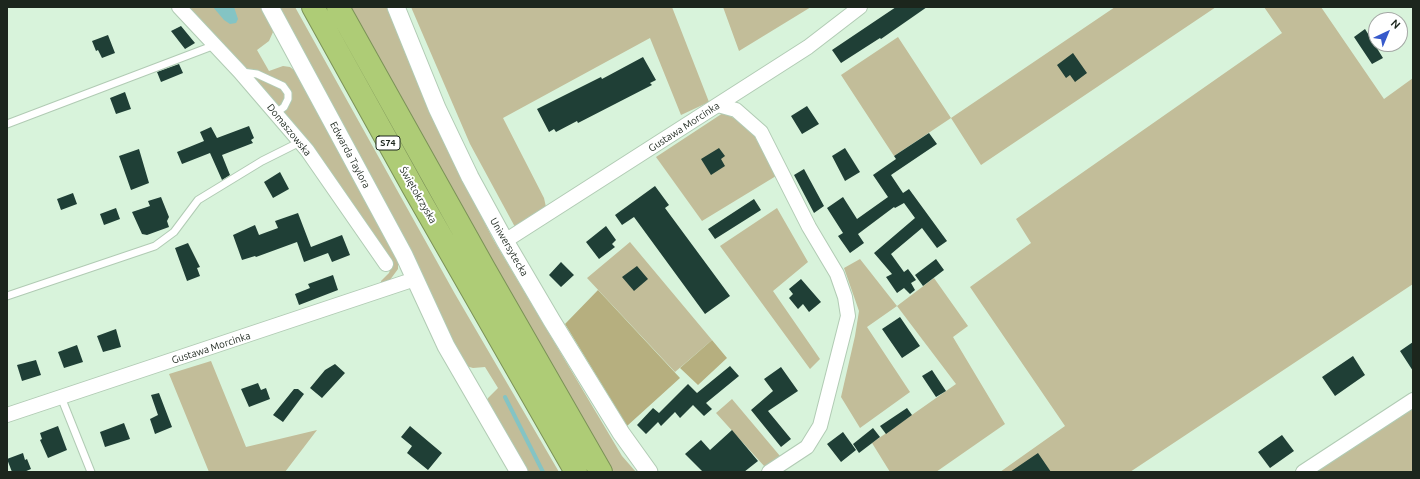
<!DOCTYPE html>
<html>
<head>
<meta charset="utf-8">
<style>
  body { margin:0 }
  #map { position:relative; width:1420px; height:479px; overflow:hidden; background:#d8f3db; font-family:Ubuntu,sans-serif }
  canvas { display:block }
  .frame { position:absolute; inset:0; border:8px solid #1c261d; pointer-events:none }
  .north { position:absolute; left:1368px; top:12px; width:40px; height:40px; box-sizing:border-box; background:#fff; border:1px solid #a4a8a5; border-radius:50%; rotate:44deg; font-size:11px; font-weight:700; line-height:16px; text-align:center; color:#1c261d }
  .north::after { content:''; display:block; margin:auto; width:14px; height:18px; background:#375acb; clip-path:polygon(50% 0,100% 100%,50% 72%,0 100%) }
</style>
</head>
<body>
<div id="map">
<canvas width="1420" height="479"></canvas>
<div class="frame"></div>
<div class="north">N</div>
</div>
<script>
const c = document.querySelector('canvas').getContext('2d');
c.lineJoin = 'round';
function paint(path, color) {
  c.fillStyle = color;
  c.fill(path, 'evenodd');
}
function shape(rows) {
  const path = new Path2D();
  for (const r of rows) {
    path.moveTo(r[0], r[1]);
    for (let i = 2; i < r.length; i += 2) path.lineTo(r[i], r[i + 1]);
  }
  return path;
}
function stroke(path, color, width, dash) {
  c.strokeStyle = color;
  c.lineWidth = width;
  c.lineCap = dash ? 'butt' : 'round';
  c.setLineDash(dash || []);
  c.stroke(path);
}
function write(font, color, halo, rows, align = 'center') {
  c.font = font + ' Ubuntu,sans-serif';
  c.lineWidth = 4;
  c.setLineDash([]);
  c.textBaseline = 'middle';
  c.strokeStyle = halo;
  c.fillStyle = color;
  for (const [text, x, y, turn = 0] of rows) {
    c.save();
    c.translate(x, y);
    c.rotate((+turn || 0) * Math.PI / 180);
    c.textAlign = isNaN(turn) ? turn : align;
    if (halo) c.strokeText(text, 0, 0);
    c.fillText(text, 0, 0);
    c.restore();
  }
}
paint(shape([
  [188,7,262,7,271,22,273,32,269,41,257,50,269,71,283,66,290,67,299,74,398,261,398,269,387,284,381,286,381,281,389,273,391,267],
  [278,7,295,7,455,294,559,472,525,472,485,404,488,398,498,388,485,367,473,368,466,366,462,362],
  [349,7,388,7,462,178,493,239,622,456,636,472,612,472],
  [411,7,672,7,709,102,681,115,650,38,503,118,544,198,546,207,515,227,470,144],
  [723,7,811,7,739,51],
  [1115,7,1216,7,981,165,951,118,894,156,841,75,898,37,951,118],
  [1264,7,1321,7,1384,99,1413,78,1413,284,1130,472,1000,472,1065,426,970,287,1031,243,1016,219,1282,33],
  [723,113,736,119,754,135,776,176,702,221,656,157],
  [777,208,808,262,773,291,820,359,810,369,720,246],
  [630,242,712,340,675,372,587,278],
  [860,259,897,306,934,278,968,326,953,337,1005,424,936,472,890,472,872,443,956,384,897,306,867,327,910,392,860,428,841,397,855,336,859,311,844,268],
  [211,361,246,447,317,430,285,472,209,472,169,374],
  [732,399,780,456,765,467,716,413],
  [1413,407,1413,472,1315,472]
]), '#c2bd99');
paint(shape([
  [598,290,680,378,627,426,565,324],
  [712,340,727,358,698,385,680,368]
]), '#b6af7f');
paint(shape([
  [213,7,234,7,238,19,236,23,230,24,224,20]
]), '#84c4c4');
stroke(shape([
  [505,397,543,472]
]), '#84c4c4', 4);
paint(shape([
  [896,7,927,7,881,39,880,38,841,63,832,50],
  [181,26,195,43,185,49,171,31],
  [1365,29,1383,58,1372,64,1354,37],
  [108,35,115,53,102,58,98,50,96,51,92,41],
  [1073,53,1087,73,1075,82,1070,75,1066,78,1057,65],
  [643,57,656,80,650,83,652,85,578,123,577,121,556,132,554,129,549,132,537,109,601,77,602,79],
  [179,64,183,73,161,82,157,72],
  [125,92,131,109,116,114,110,98],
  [807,106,819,124,802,134,791,116],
  [249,126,254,138,251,140,253,143,222,155,230,175,222,180,210,153,182,164,177,152,204,141,200,132,211,127,217,138],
  [929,133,937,144,891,175,903,193,909,189,947,241,937,248,922,228,891,254,904,272,908,269,916,280,911,283,915,290,910,294,904,288,897,293,886,277,892,274,874,253,915,218,904,203,895,208,894,207,858,234,864,243,850,253,838,236,843,233,827,208,843,197,857,219,888,197,873,175,896,159,894,156],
  [719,148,725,156,721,159,725,166,711,175,701,159],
  [845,148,860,172,845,181,832,156],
  [139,149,149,183,131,190,119,156],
  [804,169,824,206,814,213,794,175],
  [280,172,289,189,273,198,264,182],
  [655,186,669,205,665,208,730,296,705,314,634,217,622,225,615,215],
  [73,193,77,204,61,210,57,199],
  [161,197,169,217,167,221,169,227,147,235,142,234,132,212,150,206,148,201],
  [754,199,761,210,715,239,708,229],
  [116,208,120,219,104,225,100,214],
  [298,213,311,247,342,235,350,255,332,262,328,253,304,262,297,242,256,257,255,256,242,260,233,235,255,225,259,235,278,228,275,221],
  [606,226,616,240,612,244,615,247,599,259,586,242],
  [188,243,200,267,197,268,200,276,187,281,175,248],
  [936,259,944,270,923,286,915,275],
  [561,262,574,275,561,287,549,275],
  [637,266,648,279,634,291,622,277],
  [333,275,338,290,299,305,295,294,310,288,308,284],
  [801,279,821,302,809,312,803,304,798,309,789,298,793,294,789,289],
  [900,317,920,346,902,358,882,329],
  [116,329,121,347,103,352,97,336],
  [1413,342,1413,371,1400,351],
  [77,345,83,362,64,368,58,352],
  [1353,356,1365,375,1335,396,1322,377],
  [36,360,41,375,22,381,17,365],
  [335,364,345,373,322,398,310,388,325,370],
  [730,366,739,376,706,403,712,409,704,416,693,405,680,418,675,412,661,426,658,422,646,434,637,425,653,408,659,413,688,384,697,393],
  [781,367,798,391,768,411,791,439,781,447,751,410,773,391,764,379],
  [932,370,946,391,936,397,922,376],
  [258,383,261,390,266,388,270,399,249,407,241,389],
  [294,389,298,389,304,394,283,422,273,415],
  [159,393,172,427,155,434,150,419,158,415,151,395],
  [907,408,912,415,886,434,880,426],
  [124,423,130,439,105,447,100,432],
  [58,426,67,450,48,458,40,440,42,439,40,433],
  [410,426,442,453,428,470,407,453,412,446,401,437],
  [873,428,880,437,859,453,853,444],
  [732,430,758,461,744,472,703,472,685,454,701,440,710,450],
  [843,432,856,450,841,462,827,444],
  [1282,435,1294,451,1270,468,1258,452],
  [23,453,25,460,27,459,31,469,24,472,12,472,7,459],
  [1038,453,1051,472,1010,472]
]), '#1f3f36');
const service = shape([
  [242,72,257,74,283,86,288,93,288,99,284,107,276,113],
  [7,124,215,45],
  [7,296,155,246,174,232,198,200,262,161,300,142],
  [61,397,91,472]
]);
const minor = shape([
  [179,7,240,72,307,150,386,264],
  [718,105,736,110,761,132,809,227,837,274,845,297,848,316,820,426,807,447,769,472],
  [505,241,808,47,860,7],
  [7,415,415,279],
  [1303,472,1413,400]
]);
const tertiary = shape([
  [270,7,404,255,446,346,519,472],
  [396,7,437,108,470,177,505,241,552,321,621,433,649,472]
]);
const motorway = shape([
  [313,7,414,189,576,472],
  [338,7,484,268,601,472]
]);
stroke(service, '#b1cbb4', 9);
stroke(minor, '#b1cbb4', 16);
stroke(tertiary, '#b1cbb4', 19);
stroke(motorway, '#7b9257', 24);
stroke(service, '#fff', 7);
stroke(minor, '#fff', 14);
stroke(tertiary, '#fff', 17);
stroke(motorway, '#aecc76', 22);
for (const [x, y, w] of [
  [388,143,24]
]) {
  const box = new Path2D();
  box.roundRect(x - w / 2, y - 7, w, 14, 3);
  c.fillStyle = '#fff';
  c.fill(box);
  stroke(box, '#1c261d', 1);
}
write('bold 9px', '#1c261d', null, [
  ["S74",388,143]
]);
write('10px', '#1c261d', '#fff', [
  ["Gustawa Morcinka",684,127,-33],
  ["Domaszowska",289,130,51],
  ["Edwarda Taylora",350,155,62],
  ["Świętokrzyska",418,195,60],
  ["Uniwersytecka",509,247,60],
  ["Gustawa Morcinka",211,348,-18]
]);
</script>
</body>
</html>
